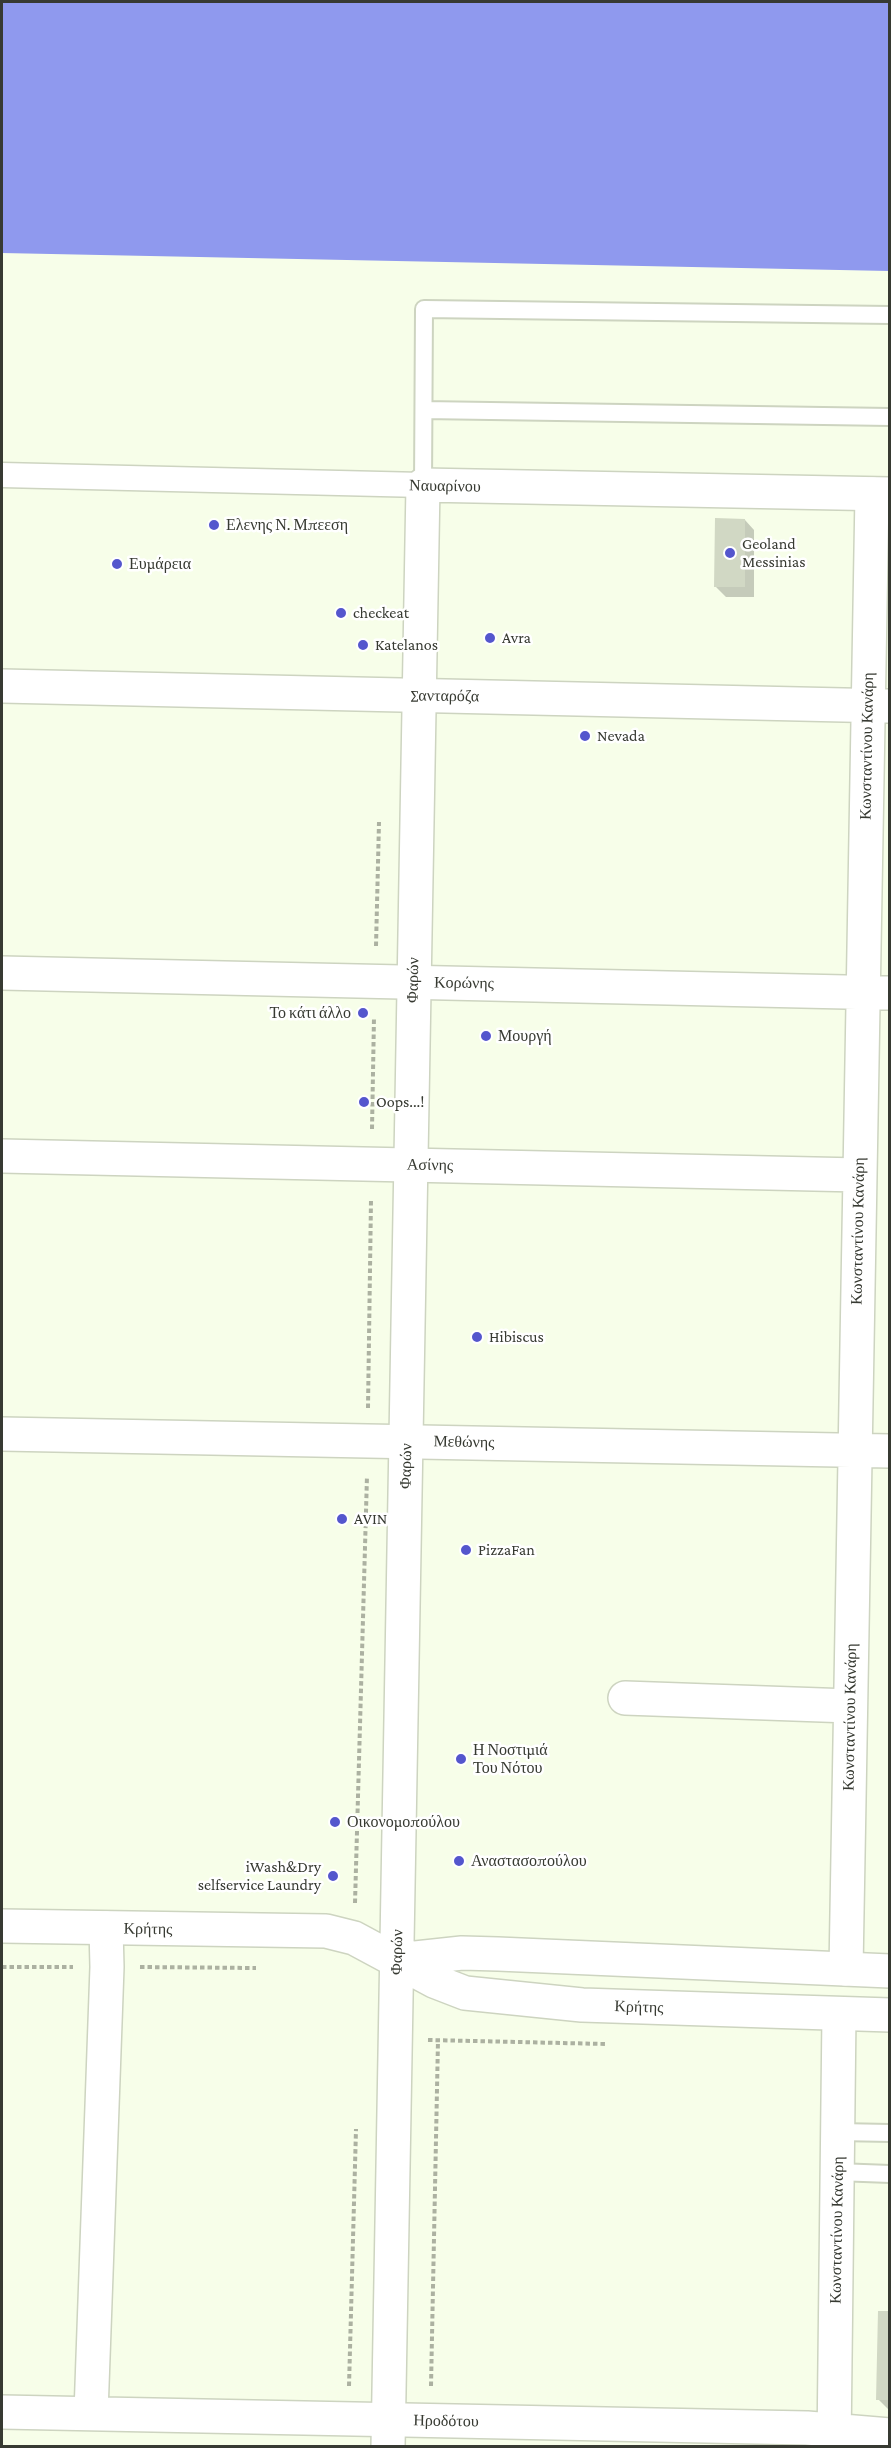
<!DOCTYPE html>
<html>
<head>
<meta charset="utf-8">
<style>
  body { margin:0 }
  #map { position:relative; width:891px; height:2448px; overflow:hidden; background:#f7fee9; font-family:"Crimson Pro",serif }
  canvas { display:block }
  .frame { position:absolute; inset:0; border:3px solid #373a32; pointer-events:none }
</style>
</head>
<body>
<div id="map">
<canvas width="891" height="2448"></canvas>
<div class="frame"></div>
</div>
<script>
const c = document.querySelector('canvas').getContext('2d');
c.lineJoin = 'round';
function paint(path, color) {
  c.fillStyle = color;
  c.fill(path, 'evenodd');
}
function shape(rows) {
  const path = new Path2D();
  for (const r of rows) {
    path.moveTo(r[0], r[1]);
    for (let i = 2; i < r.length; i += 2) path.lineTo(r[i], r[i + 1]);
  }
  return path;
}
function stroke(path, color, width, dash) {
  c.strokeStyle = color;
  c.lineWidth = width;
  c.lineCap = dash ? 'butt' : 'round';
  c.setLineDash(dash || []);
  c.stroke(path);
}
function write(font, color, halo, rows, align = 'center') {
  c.font = font + ' "Crimson Pro",serif';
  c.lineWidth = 5;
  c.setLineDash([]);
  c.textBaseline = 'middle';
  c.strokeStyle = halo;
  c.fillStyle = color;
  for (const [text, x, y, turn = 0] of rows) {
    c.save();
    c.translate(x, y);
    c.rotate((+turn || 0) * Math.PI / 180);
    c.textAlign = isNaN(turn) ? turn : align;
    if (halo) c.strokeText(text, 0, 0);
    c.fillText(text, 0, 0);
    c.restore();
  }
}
paint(shape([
  [2,2,889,2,889,271,2,253]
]), '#8f99ee');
paint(shape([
  [745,520,754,530,754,597,726,597,716,587],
  [890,2313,890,2411,878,2399]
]), '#0003');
paint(shape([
  [715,518,745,519,745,587,714,587],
  [878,2311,890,2311,890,2400,876,2400]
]), '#d1d8c4');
const service = shape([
  [424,410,890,417],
  [423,485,424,309,890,315],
  [838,2132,890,2133],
  [837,2172,890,2174]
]);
const pedestrian = shape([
  [2,475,423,485]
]);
const minor = shape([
  [2,686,888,706],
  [2,973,890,993],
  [2,1156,859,1175],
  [2,1434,890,1451],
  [625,1698,850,1706],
  [846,1969,872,494],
  [2,2412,807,2428,890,2435],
  [91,2413,107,1967,106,1928],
  [834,2446,839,2014]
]);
const secondary = shape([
  [2,1926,326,1931,354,1938,434,1981,465,1993,582,2005,890,2015],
  [397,1960,462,1953,498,1954,890,1971],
  [388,2446,423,485,890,494]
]);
stroke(service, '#cdd4c0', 20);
stroke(pedestrian, '#cdd4c0', 27);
stroke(minor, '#cdd4c0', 36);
stroke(secondary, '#cdd4c0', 36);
stroke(shape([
  [376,946,379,822],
  [372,1129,374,1017],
  [368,1408,371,1200],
  [355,1903,367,1476],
  [2,1967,73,1967],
  [140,1967,256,1968],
  [428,2040,606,2044],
  [349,2386,356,2129],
  [431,2386,438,2040]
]), '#acb1a1', 4, [4.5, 3]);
stroke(service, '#fff', 16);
stroke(pedestrian, '#fff', 24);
stroke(minor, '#fff', 33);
stroke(secondary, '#fff', 33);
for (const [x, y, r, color] of [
  [214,525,6,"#5456cd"],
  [730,553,6,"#5456cd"],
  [117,564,6,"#5456cd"],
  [341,613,6,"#5456cd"],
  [490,638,6,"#5456cd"],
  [363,645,6,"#5456cd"],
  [585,736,6,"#5456cd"],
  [363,1013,6,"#5456cd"],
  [486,1036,6,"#5456cd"],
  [364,1102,6,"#5456cd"],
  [477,1337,6,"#5456cd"],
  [342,1519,6,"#5456cd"],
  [466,1550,6,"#5456cd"],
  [461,1759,6,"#5456cd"],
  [335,1822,6,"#5456cd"],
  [459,1861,6,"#5456cd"],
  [333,1876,6,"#5456cd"]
]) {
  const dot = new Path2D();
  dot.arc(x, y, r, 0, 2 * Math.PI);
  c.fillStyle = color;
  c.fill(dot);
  stroke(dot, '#fff', 2);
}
write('16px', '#373a32', '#fff', [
  ["Ναυαρίνου",445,486,1],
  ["Σανταρόζα",445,696,1],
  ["Κωνσταντίνου Κανάρη",867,746,-89],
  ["Φαρών",413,980,-89],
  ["Κορώνης",464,983,1],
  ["Ασίνης",430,1165,1],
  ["Κωνσταντίνου Κανάρη",858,1231,-89],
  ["Μεθώνης",464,1442,1],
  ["Φαρών",406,1466,-89],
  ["Κωνσταντίνου Κανάρη",850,1717,-89],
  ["Κρήτης",148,1929,1],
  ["Φαρών",397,1952,-89],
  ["Κρήτης",639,2007,2],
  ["Κωνσταντίνου Κανάρη",837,2230,-89],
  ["Ηροδότου",446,2421,1]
]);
write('16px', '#373a32', '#fff', [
  ["Ελενης Ν. Μπεεση",226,525],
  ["Geoland",742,544],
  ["Messinias",742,562],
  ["Ευμάρεια",129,564],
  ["checkeat",353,613],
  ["Avra",502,638],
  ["Katelanos",375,645],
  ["Nevada",597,736],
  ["Το κάτι άλλο",351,1013,"right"],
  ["Μουργή",498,1036],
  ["Oops...!",376,1102],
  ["Hibiscus",489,1337],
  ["AVIN",354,1519],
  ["PizzaFan",478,1550],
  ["Η Νοστιμιά",473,1750],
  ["Του Νότου",473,1768],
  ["Οικονομοπούλου",347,1822],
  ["Αναστασοπούλου",471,1861],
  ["iWash&Dry",321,1867,"right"],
  ["selfservice Laundry",321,1885,"right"]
], 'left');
</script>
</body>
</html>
